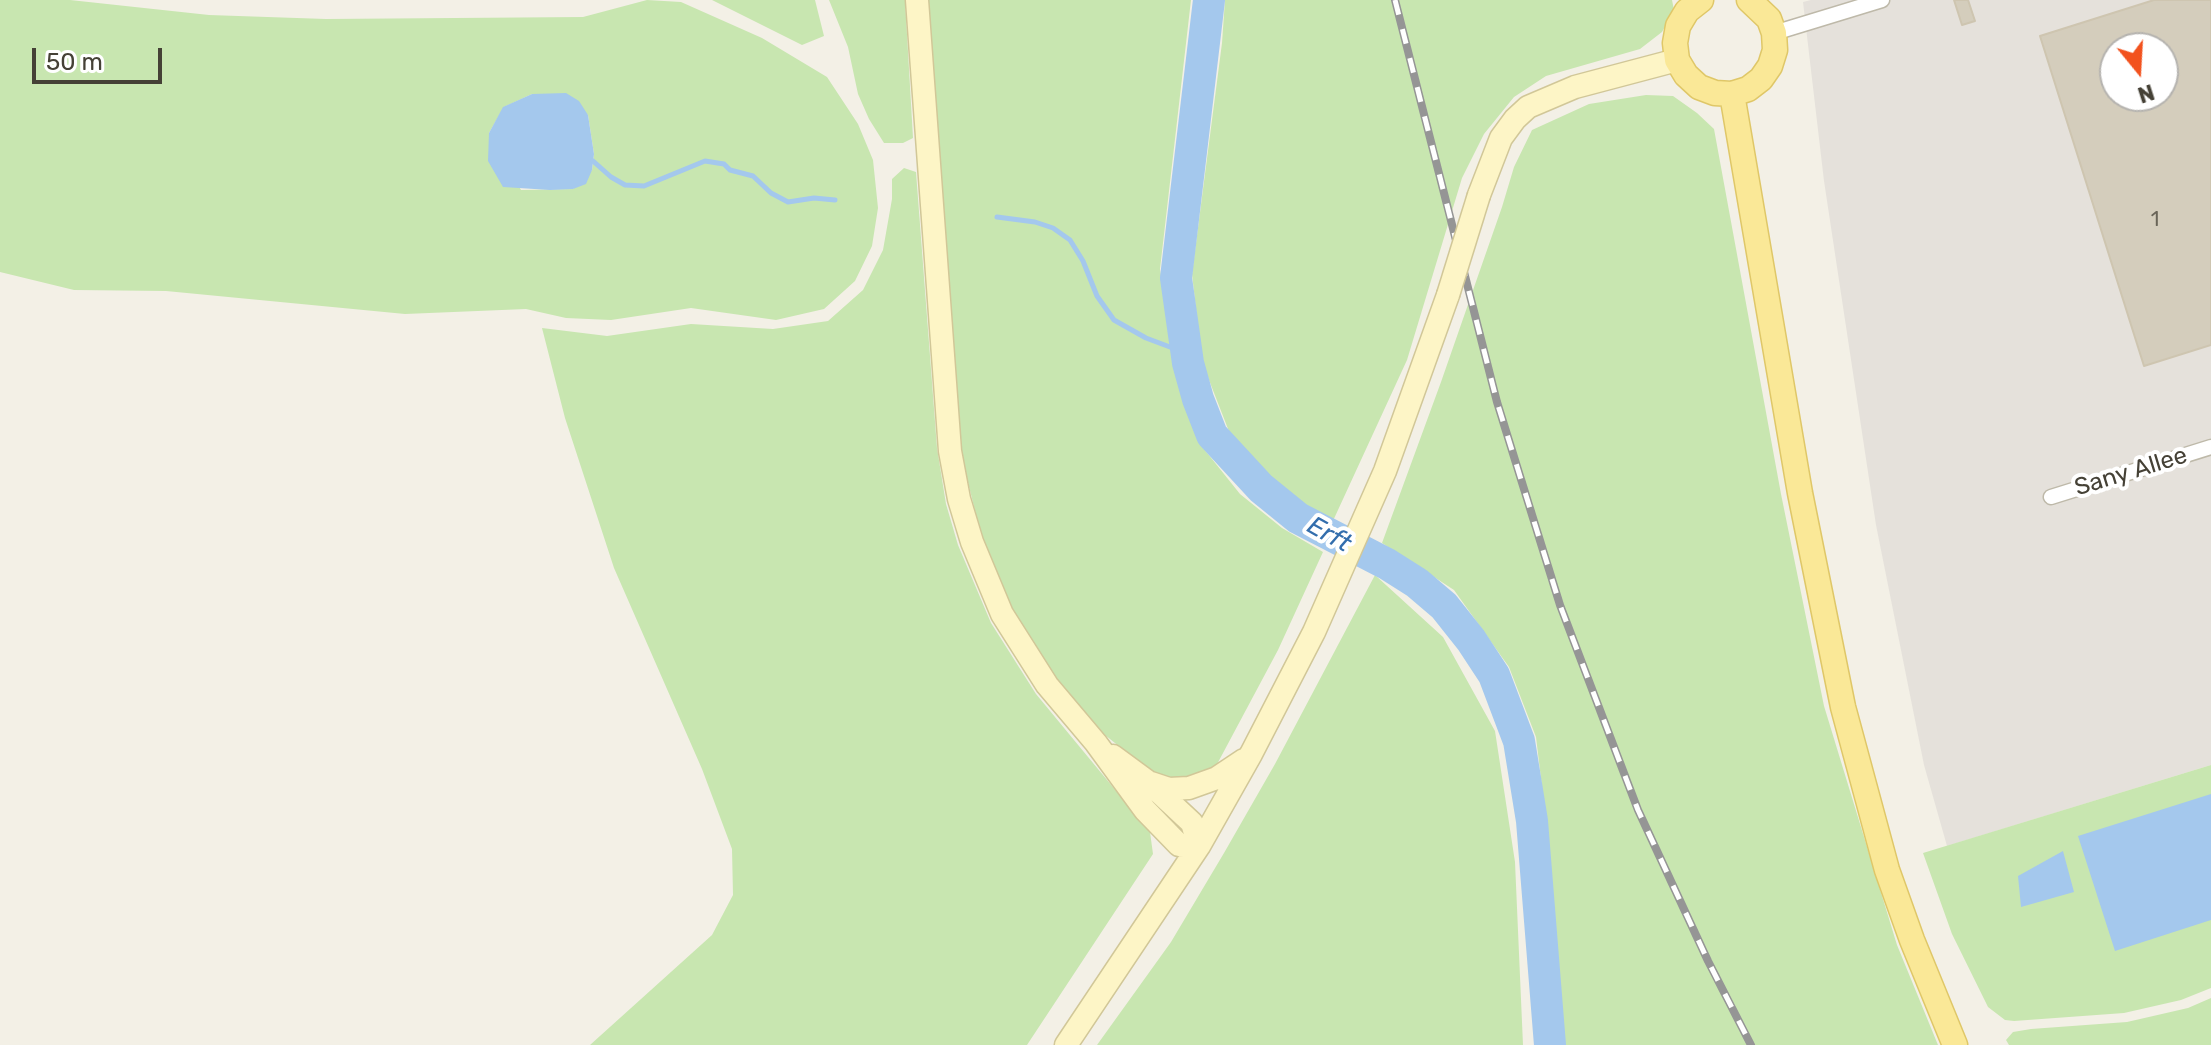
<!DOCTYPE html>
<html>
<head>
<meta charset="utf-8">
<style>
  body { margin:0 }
  #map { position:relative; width:2211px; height:1045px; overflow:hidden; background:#f3f0e6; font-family:Rubik,sans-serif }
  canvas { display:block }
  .north { position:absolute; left:2099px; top:32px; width:80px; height:80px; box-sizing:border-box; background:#fff; border:2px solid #b5b3af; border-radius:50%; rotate:162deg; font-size:22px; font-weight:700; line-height:32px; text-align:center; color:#454136 }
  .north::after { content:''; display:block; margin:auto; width:28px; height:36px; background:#f2521e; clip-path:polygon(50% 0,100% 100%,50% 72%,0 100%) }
  .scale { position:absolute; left:32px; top:48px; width:130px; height:36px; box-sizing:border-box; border:4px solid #454136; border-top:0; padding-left:10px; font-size:24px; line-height:28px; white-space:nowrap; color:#454136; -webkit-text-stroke:6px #fff; paint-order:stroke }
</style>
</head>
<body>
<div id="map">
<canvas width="2211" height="1045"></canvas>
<div class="north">N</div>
<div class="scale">50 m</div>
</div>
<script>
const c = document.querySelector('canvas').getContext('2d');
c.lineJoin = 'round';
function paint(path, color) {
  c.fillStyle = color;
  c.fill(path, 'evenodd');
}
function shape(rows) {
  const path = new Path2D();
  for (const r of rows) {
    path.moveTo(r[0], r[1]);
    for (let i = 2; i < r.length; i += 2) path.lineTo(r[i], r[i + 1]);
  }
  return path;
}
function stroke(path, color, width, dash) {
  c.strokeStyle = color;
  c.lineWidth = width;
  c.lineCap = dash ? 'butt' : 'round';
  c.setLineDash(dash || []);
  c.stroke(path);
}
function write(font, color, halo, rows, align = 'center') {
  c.font = font + ' Rubik,sans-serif';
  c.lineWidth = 8;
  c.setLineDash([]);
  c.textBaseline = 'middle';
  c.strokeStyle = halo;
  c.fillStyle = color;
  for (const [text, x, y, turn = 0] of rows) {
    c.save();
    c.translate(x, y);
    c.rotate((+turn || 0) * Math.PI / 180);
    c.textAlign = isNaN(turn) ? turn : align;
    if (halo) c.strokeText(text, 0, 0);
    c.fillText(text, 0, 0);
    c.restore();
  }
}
paint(shape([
  [1811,0,2211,0,2211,765,1947,846,1924,765,1876,525,1824,181,1803,2],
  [2115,48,2163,48,2163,96,2115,96]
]), '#e5e1db');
paint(shape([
  [0,0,70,0,209,15,326,19,583,17,647,0,681,2,762,38,827,77,858,124,873,160,878,208,872,246,855,281,824,309,776,320,691,308,611,320,566,318,526,309,405,314,166,291,74,290,0,272],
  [532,94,588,115,594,154,592,170,573,189,521,190,489,133,504,107],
  [712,0,815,0,824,36,802,45],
  [829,0,905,0,913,138,903,143,884,143,869,119,858,94,848,47],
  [927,0,1191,0,1160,269,1172,356,1200,444,1240,494,1282,528,1323,552,1278,650,1215,768,1183,779,1156,776,1105,735,1053,675,1013,611,982,539,960,450],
  [1225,0,1672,0,1674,10,1662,32,1640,49,1546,76,1514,97,1484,134,1462,178,1407,360,1332,523,1276,484,1230,434,1202,362,1192,274,1222,43],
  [1646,95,1673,96,1697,113,1714,129,1781,494,1824,706,1897,945,1938,1045,1562,1045,1546,820,1536,737,1509,667,1454,590,1382,543,1441,382,1502,207,1514,167,1532,130,1589,104],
  [904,168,916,172,937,448,946,504,958,545,991,623,1036,694,1150,832,1153,854,1027,1045,590,1045,712,935,733,895,732,849,702,769,614,568,565,418,542,328,607,336,691,324,773,329,828,321,863,290,883,250,892,199,892,179],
  [1375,575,1443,637,1495,731,1515,862,1523,1045,1097,1045,1171,942,1224,853,1275,764],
  [2211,765,2211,988,2181,1000,2124,1013,2014,1021,2005,1020,1988,1007,1952,934,1923,853],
  [2211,998,2211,1045,2009,1045,2006,1040,2013,1032,2031,1029,2127,1022,2188,1008]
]), '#c8e6b0');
paint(shape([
  [566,93,579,101,588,115,594,154,592,170,586,184,573,189,550,190,503,187,488,161,489,133,503,107,532,94],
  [2211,794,2211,920,2115,951,2078,836],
  [2063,851,2074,892,2021,907,2018,876]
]), '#a4c8ed');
stroke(shape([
  [593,161,611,177,625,185,644,186,705,161,724,164,730,170,753,176,771,193,788,202,814,198,835,200],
  [997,217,1035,222,1053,228,1070,240,1083,261,1097,296,1114,320,1146,338,1186,353]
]), '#a4c8ed', 5);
stroke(shape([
  [1209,0,1176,278,1188,363,1198,399,1212,435,1261,488,1298,518,1387,564,1417,583,1444,606,1471,640,1494,675,1519,741,1532,821,1550,1045]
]), '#a4c8ed', 32);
const building = shape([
  [1954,0,1968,0,1975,21,1962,25,1954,0],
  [2154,0,2211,0,2211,345,2144,366,2040,36,2154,0],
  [2115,48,2163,48,2163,96,2115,96,2115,48]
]);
paint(building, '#d4cdbc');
stroke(building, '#cec5b0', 2);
const street = shape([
  [1774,33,1882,0],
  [2051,497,2211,447]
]);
const secondary = shape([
  [917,0,950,451,959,499,972,542,1002,614,1047,685,1096,743,1145,810,1179,845,1199,846],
  [1479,195,1501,138,1515,119,1528,107,1575,87,1677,60],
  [1113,756,1147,781,1192,823,1199,846],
  [1151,783,1169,789,1189,788,1217,778,1244,760],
  [1066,1045,1199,846,1251,754,1314,632,1385,471,1448,295]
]);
const primary = shape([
  [1701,0,1687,11,1678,26,1675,43,1677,60,1686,75,1699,87,1715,93,1732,94,1748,89,1761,79,1770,66,1775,50,1774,33,1769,19,1749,0],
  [1732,94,1800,493,1843,707,1887,870,1912,940,1955,1045]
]);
stroke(street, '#beb9a9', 17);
stroke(secondary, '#d1c798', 25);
stroke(primary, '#dfc768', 27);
stroke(street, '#fff', 14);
stroke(secondary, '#fdf5c6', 22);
stroke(primary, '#fae897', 24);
const rail = shape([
  [1395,0,1497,402,1560,605,1638,810,1708,961,1751,1045]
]);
stroke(rail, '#959595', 8);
stroke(rail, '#fff', 5, [15]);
const secondaryBridge = shape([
  [1448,295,1479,195]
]);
stroke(secondaryBridge, '#d1c798', 25, []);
stroke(secondaryBridge, '#fdf5c6', 22);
write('20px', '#696458', null, [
  ["1",2155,220]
]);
write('24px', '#454136', '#fff', [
  ["Sany Allee",2131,472,-17]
]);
write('italic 26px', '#336ead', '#fff', [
  ["Erft",1329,535,29]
]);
</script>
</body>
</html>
